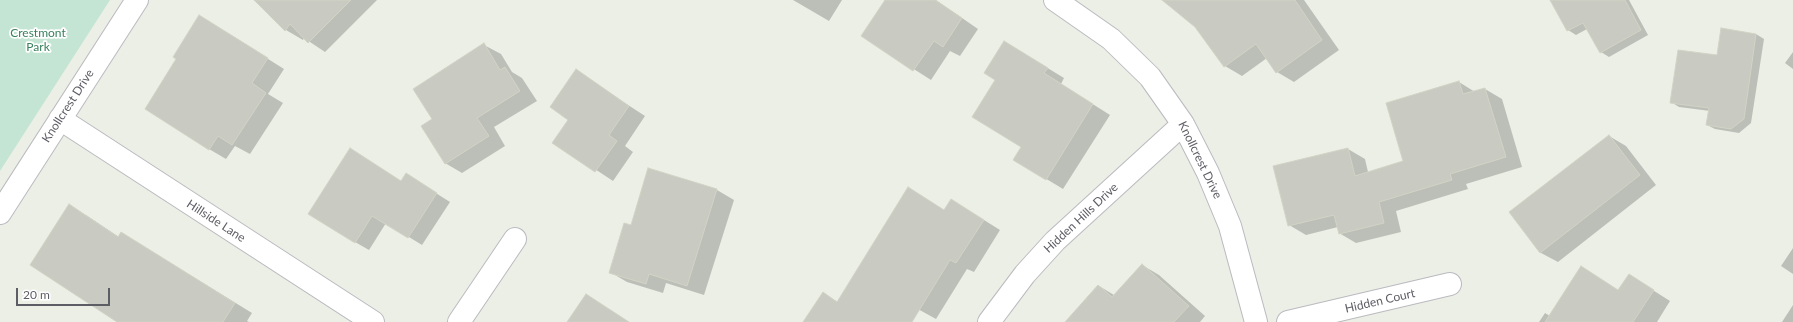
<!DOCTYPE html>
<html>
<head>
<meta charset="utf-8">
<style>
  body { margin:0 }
  #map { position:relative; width:1793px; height:322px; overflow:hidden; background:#ecefe6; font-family:Lato,sans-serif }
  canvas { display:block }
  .scale { position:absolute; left:16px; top:288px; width:94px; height:18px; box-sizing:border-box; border:2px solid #5d5d65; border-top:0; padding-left:5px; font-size:12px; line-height:14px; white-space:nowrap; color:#5d5d65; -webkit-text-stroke:3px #fff; paint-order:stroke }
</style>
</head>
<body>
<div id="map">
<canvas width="1793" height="322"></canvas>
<div class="scale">20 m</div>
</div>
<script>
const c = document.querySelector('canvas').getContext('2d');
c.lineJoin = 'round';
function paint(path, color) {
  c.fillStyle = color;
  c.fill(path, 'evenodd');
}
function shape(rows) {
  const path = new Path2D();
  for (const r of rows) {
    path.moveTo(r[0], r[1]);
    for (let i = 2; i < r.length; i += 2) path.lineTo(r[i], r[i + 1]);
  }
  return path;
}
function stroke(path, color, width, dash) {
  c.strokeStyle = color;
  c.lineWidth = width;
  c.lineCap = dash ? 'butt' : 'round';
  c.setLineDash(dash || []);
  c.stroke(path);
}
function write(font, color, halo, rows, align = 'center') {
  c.font = font + ' Lato,sans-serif';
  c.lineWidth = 3.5;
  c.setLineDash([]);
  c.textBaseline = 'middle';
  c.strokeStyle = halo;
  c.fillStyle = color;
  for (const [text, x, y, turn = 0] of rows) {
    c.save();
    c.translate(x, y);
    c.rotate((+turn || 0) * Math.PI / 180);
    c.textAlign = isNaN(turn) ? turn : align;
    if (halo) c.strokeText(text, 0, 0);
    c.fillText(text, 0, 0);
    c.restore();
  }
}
paint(shape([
  [0,0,110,0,0,171]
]), '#c4e5d3');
paint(shape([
  [256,0,377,0,325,52,304,38,303,40,286,30],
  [793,0,842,0,829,21],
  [886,0,936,0,978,29,960,56,950,51,931,80,862,36],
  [1163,0,1304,0,1339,50,1294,82,1277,72,1267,58,1242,76,1225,66,1196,26],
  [1551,0,1629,0,1648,35,1609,57,1601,52,1587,29,1576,35,1568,30],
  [200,16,284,69,268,94,283,103,250,154,235,146,226,159,209,149,178,58],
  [1756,34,1764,39,1751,123,1739,133,1715,129,1707,125,1710,111,1679,107,1671,102],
  [1005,42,1064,78,1061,84,1110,115,1063,189,1015,160,1023,147,996,80],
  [484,45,501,54,512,72,522,78,537,101,494,127,505,146,462,173,445,163,433,120],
  [1793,52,1793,69,1785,63],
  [576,71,645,116,625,146,633,152,613,181,554,142,569,119],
  [1459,82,1475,92,1485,89,1502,99,1522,167,1466,184,1468,189,1396,211,1401,232,1356,243,1339,233,1338,227,1306,235,1289,225,1348,149,1365,159,1368,172,1404,161],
  [1609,136,1626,146,1656,185,1558,262,1541,253,1510,212],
  [364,158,402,182,420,183,450,202,422,245,386,223,369,250,355,242],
  [648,169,717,190,734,200,704,295,666,283,663,293,627,282,610,272,631,226],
  [925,198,945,211,968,210,1000,230,974,272,967,269,936,319,916,308,907,322,804,322,823,294,838,302],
  [86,215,119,237,138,243,252,313,247,321,249,322,119,322],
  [1793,248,1793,274,1781,266],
  [1142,265,1159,275,1205,316,1200,322,1066,322,1099,286,1114,295],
  [1629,275,1670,301,1657,322,1539,322,1545,313,1550,316,1619,291],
  [1793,305,1793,322,1782,322]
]), '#0003');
const building = shape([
  [254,0,351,0,308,43,290,24,285,31,254,0],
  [885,0,935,0,962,18,943,47,934,41,913,71,861,36,885,0],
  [1162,0,1295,0,1322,40,1276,73,1256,44,1224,67,1195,27,1162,0],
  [1550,0,1625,0,1641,30,1600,53,1583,23,1567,31,1550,0],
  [199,15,268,58,252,83,266,93,232,145,218,136,209,150,145,109,176,59,173,57,199,15],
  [1721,28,1756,34,1744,119,1731,129,1706,125,1709,108,1670,103,1678,50,1717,55,1721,28],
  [1004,41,1048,68,1044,73,1093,104,1046,180,1013,160,1021,147,972,117,995,80,984,73,1004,41],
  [484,43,500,70,505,67,520,91,477,118,489,136,445,164,421,126,432,119,413,89,484,43],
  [576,69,629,106,609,135,617,141,595,172,552,143,568,120,550,107,576,69],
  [1459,81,1463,94,1485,88,1506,157,1450,174,1452,180,1379,202,1384,223,1339,234,1334,215,1288,226,1273,166,1348,148,1355,176,1403,161,1386,103,1459,81],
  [1609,135,1640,175,1540,253,1509,212,1609,135],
  [350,148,401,181,406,173,437,193,408,238,372,216,355,243,308,214,350,148],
  [648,168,717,189,687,286,649,274,646,284,609,273,624,223,631,225,648,168],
  [908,187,944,210,951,199,984,220,956,263,950,260,912,322,803,322,823,292,837,302,908,187],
  [69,204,118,237,121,232,235,303,223,322,117,322,30,265,69,204],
  [1142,264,1189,306,1174,322,1065,322,1098,285,1112,297,1142,264],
  [1581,266,1618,290,1629,274,1654,290,1633,322,1545,322,1581,266],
  [586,294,629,322,567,322,586,294]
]);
paint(building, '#c9cac2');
stroke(building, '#d1d3c4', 1);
const minor = shape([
  [1055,0,1111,39,1150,77,1183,124,1208,173,1230,226,1256,322],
  [60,119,373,322],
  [0,213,137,0],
  [459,322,515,239],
  [989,322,1025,274,1055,241,1183,124],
  [1288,322,1450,284]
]);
stroke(minor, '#babac0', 24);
stroke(minor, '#fff', 22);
write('12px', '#39805d', '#fff', [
  ["Crestmont",38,33],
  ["Park",38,47]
]);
write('12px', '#5d5d65', '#fff', [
  ["Knollcrest Drive",68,106,-57],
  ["Knollcrest Drive",1200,160,64],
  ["Hidden Hills Drive",1081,218,-43],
  ["Hillside Lane",216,221,33],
  ["Hidden Court",1380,301,-13]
]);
</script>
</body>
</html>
